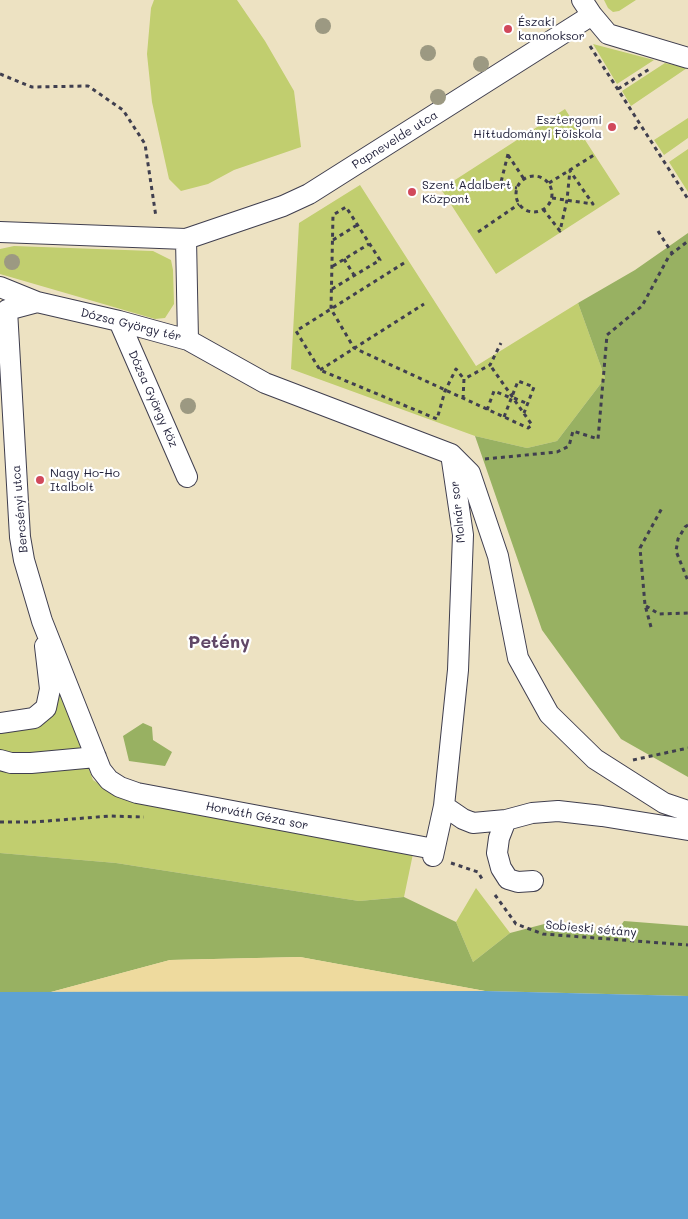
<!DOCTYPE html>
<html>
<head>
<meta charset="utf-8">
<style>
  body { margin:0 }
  canvas { display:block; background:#ede2c2 }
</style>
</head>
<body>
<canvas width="688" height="1219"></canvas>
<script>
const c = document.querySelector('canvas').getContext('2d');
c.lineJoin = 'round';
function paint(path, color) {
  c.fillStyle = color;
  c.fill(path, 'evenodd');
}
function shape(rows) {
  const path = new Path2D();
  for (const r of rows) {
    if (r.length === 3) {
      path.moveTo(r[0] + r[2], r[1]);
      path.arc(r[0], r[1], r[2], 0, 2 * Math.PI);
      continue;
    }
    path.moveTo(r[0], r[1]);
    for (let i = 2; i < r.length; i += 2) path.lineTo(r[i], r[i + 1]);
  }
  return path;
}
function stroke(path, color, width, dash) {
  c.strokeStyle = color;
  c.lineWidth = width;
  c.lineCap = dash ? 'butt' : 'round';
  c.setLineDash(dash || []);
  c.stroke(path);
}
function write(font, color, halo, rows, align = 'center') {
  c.font = font + ' Mali,sans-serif';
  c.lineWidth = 4.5;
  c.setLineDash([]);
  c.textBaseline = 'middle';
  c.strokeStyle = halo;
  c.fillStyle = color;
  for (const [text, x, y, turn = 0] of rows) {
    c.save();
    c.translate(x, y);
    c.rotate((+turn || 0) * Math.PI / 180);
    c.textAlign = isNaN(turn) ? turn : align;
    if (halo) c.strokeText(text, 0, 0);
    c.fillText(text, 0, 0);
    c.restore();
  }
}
paint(shape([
  [154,0,237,0,265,41,294,91,301,147,234,170,208,184,181,191,169,179,152,102,147,54,151,8],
  [604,0,636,0,619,11,613,12,608,8],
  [593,44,654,60,617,84],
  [665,63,687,68,631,106,622,91],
  [565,109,620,194,496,274,441,189],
  [688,118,688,138,664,155,654,140],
  [688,149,688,192,669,162],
  [360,185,476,366,578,303,605,378,557,441,527,448,475,436,291,369,299,223],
  [14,246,153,251,171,260,173,270,174,304,165,318,155,319,0,274,0,249],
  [54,677,93,780,116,795,414,849,404,897,359,901,116,863,0,853,0,731,29,728],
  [476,888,510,933,473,962,456,922]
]), '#c1ce6f');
paint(shape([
  [688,233,688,777,621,739,542,630,475,436,527,448,557,441,605,378,578,303,635,270],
  [143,723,152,727,153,740,172,752,165,766,129,761,123,736],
  [0,853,116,863,359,901,404,897,456,922,473,962,510,933,548,923,615,934,624,921,688,926,688,996,485,991,300,957,170,960,51,992,0,992]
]), '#98b162');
paint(shape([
  [300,957,485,991,51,992,170,960]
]), '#eeda9e');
paint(shape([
  [485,991,688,996,688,1219,0,1219,0,992]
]), '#5ea2d3');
const minor = shape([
  [582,0,592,15,608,34,688,58],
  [0,232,186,239,283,206,309,194,592,15],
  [186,239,188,340],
  [0,287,37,302,119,321,188,340,265,383,451,454,470,473,498,556,518,658,549,714,595,759,664,803,688,811],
  [37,302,7,310,20,537,24,560,42,621,101,770,109,780,120,787,137,793,434,849],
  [119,321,187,477],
  [0,723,34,718,46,708,50,689,45,646],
  [0,760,11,763,31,763,96,757],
  [444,806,463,819,473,823,506,820,532,813,558,811,602,816,688,830],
  [506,820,499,838,497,853,501,868,508,879,518,882,533,881],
  [433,856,444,806,458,670,463,535,451,454]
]);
stroke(minor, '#403f4f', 22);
stroke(shape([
  [590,46,688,199],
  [0,74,32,87,88,86,123,110,145,144,156,217],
  [618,89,651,68],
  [634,129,640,125],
  [508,154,500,186,517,188],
  [508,155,524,179],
  [534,194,18],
  [549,183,594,155],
  [552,198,593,204,570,171],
  [543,209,560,231,567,200,570,170],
  [658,231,672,253],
  [478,232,519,204],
  [333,240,357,225],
  [344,259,354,275],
  [404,263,296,331,320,370,437,419,445,391,456,369,464,379],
  [333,266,369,244],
  [332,289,380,260,346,207,333,215,331,309,354,348,528,428,532,425,490,365],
  [320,370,424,304],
  [514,398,528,404],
  [463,399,464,379,490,365,501,343],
  [487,410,494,391,511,398],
  [504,417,518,381,534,387,524,413],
  [485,459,557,452,569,446,573,431,598,439,607,335,642,306,669,256,688,241],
  [688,525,685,527,678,539,676,551,688,581],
  [646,606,659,614,688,613],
  [651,627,645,605,640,548,662,508],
  [633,760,688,748],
  [0,822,34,822,110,816,144,817],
  [451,863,478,872,482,879],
  [495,895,516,924,543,934,688,945]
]), '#403f4f', 3, [4, 4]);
stroke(minor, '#fff', 20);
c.fillStyle = '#9c9982';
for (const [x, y] of [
  [323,26],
  [428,53],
  [481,64],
  [438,97],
  [12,262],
  [188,406]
]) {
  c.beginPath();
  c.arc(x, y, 8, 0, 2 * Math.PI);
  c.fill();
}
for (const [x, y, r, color] of [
  [508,29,5,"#d1495b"],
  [612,127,5,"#d1495b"],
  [412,192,5,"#d1495b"],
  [40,480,5,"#d1495b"]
]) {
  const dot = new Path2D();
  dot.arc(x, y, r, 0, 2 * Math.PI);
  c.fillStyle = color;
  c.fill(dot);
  stroke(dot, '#fff', 2);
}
write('12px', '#22223b', '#fff', [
  ["Északi",518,22],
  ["kanonoksor",518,36],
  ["Esztergomi",602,120,"right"],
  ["Hittudományi Főiskola",602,134,"right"],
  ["Szent Adalbert",422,185],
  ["Központ",422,199],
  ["Nagy Ho-Ho",50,473],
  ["Italbolt",50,487]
], 'left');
write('12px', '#22223b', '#fff', [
  ["Papnevelde utca",395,140,-32],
  ["Dózsa György tér",131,325,14],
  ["Dózsa György köz",153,399,66],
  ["Bercsényi utca",20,509,-95],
  ["Molnár sor",458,512,-96],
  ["Horváth Géza sor",257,816,11],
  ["Sobieski sétány",591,929,5]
]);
write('bold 18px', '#614767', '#fff', [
  ["Petény",219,642]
]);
</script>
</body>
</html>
